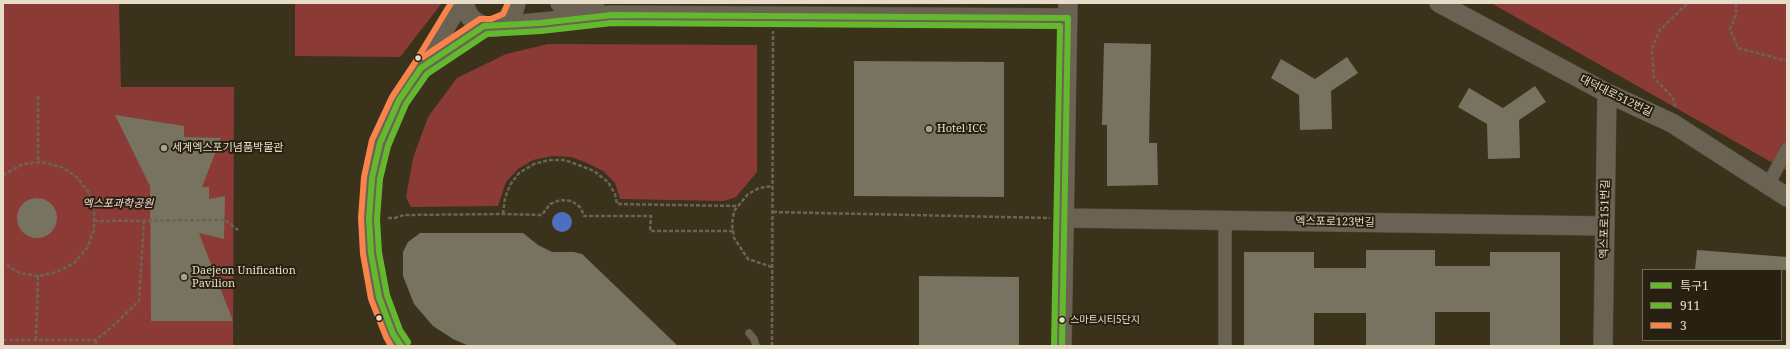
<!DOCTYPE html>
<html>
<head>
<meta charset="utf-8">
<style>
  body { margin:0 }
  #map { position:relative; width:1790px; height:349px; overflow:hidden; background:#3b321c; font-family:"Noto Serif","Noto Sans KR",serif }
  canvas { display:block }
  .frame { position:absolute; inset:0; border:4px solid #e7dcc7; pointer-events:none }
  .legend { position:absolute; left:1642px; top:269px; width:140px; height:72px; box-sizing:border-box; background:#282010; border:1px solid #746b59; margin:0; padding:5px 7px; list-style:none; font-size:12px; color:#e7dcc7 }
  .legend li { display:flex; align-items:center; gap:8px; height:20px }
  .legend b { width:20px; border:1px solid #746b59 }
</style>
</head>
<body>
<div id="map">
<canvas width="1790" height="349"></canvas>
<div class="frame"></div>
<ul class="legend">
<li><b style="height:5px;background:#64b82e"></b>특구1</li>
<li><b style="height:5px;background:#64b82e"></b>911</li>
<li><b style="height:5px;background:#f8844c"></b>3</li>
</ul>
</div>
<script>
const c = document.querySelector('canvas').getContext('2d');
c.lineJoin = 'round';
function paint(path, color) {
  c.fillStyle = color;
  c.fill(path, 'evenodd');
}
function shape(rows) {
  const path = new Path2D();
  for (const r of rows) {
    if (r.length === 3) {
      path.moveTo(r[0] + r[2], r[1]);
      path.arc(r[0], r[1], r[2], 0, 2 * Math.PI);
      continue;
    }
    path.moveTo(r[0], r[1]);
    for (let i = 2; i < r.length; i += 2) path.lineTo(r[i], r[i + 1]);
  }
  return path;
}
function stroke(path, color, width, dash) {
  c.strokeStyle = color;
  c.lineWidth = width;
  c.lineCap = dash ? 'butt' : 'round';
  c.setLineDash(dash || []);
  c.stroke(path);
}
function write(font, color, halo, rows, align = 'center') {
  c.font = font + ' "Noto Serif","Noto Sans KR",serif';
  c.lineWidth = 4;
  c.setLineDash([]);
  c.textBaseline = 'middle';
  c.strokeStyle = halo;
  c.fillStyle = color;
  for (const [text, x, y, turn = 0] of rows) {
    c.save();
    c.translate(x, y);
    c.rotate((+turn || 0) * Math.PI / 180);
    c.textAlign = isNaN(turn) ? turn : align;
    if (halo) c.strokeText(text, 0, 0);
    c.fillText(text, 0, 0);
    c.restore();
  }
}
paint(shape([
  [3,3,119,3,121,87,234,87,233,346,3,346],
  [295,3,442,3,400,57,295,56],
  [1491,3,1787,3,1787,171],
  [548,44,757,45,757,172,736,197,724,201,620,199,615,183,603,171,587,163,571,157,553,156,533,160,518,169,506,182,498,206,411,207,406,197,413,158,428,117,457,78,506,54]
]), '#8b3a35');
paint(shape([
  [562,222,10]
]), '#4c70bf');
paint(shape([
  [1104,43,1151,44,1149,143,1157,143,1158,185,1107,186,1107,125,1102,125],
  [1347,57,1358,73,1331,91,1332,129,1300,130,1299,95,1271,78,1281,59,1315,79],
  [854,61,1004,62,1004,197,854,196],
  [1535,86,1546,102,1519,120,1520,158,1488,159,1487,124,1458,107,1469,88,1503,108],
  [115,115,184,126,184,137,221,138,202,187,209,187,209,199,225,196,224,239,199,233,233,321,151,321,150,186],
  [37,218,20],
  [420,233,523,233,538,245,552,252,574,252,582,254,678,346,469,346,453,339,433,326,414,304,403,276,403,252,408,242],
  [1366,250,1435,250,1435,266,1490,266,1490,252,1560,252,1560,346,1490,346,1490,312,1435,312,1435,346,1366,346,1366,313,1314,313,1314,346,1244,346,1244,252,1314,252,1314,268,1366,268],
  [1697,250,1787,257,1787,270,1695,270],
  [919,276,1019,277,1019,346,919,346]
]), '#787360');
const lane = shape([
  [749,333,754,339,756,346]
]);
const street = shape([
  [1768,185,1787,149],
  [1225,346,1225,221]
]);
const secondary = shape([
  [465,3,466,9,470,17,476,22,484,26,492,27,612,15,1068,18],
  [560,3,597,11],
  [1439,3,1607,93,1672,123,1787,197],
  [500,25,508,21,513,14,516,3],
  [427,64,484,26],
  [1064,218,1605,226],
  [401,346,393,334,379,297,371,253,369,219,372,178,380,143,399,100,421,68,460,3],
  [1062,346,1068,3],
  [1603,346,1607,93]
]);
stroke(lane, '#544d3c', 8);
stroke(street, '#544d3c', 14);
stroke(secondary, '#544d3c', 20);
stroke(shape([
  [1736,3,1736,15,1730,29,1738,48,1787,61],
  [38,96,38,163],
  [1675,107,1673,98,1654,78,1652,48,1660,30,1688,3],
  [3,175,23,164,42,162,61,167,77,177,89,193,94,211,94,230,87,248,74,263,57,272,38,276,20,273,3,263],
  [773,212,1050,218],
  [503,214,505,198,510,185,519,173,534,164,549,160,565,160,594,171,608,182,615,194,617,204,738,206],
  [388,218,395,218,404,215,503,214,542,215,550,204,560,200,572,201,581,208,584,216,651,216,650,231,733,231],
  [94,221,225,220,238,230],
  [772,267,748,259,734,238,732,224,734,211,748,194,759,188,773,186],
  [3,340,96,340,114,325,139,301,144,220],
  [36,340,38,276],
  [96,340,96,346],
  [772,346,773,31]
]), '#6b6456', 2.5, [4, 2]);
stroke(lane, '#6a6253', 7);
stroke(street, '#6a6253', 13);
stroke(secondary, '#6a6253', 19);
stroke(shape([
  [401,346,393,334,379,297,371,253,369,219,372,178,380,143,399,100,421,68,484,26,540,23,612,15,1068,18,1062,346]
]), '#64b82e', 6);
stroke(shape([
  [408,342,400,330,387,295,379,252,377,219,380,179,388,146,406,104,427,74,487,34,541,31,612,23,1060,26,1054,346]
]), '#64b82e', 6);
stroke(shape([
  [423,57,480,19,491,19,503,14,508,3],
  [391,346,386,337,371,299,363,254,361,218,364,177,372,140,392,97,414,64,451,3]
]), '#f8844c', 6);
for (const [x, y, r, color] of [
  [418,58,3.5,"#e7dcc7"],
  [929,129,4,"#aba08b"],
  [164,148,4,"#aba08b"],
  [184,277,4,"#aba08b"],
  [379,318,3.5,"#e7dcc7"],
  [1062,320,3.5,"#e7dcc7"]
]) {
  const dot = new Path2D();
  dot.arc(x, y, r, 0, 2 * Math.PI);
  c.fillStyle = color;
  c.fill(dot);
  stroke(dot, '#282010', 1.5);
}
write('10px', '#e7dcc7', '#282010', [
  ["스마트시티5단지",1070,320]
], 'left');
write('11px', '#e7dcc7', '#282010', [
  ["대덕대로512번길",1616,96,26],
  ["엑스포로151번길",1605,219,-89],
  ["엑스포로123번길",1335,222,1]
]);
write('11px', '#e7dcc7', '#282010', [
  ["Hotel ICC",937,129],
  ["세계엑스포기념품박물관",172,148],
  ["Daejeon Unification",192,271],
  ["Pavilion",192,284]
], 'left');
write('italic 11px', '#f8d9d6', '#282010', [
  ["엑스포과학공원",118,204]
]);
</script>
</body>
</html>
